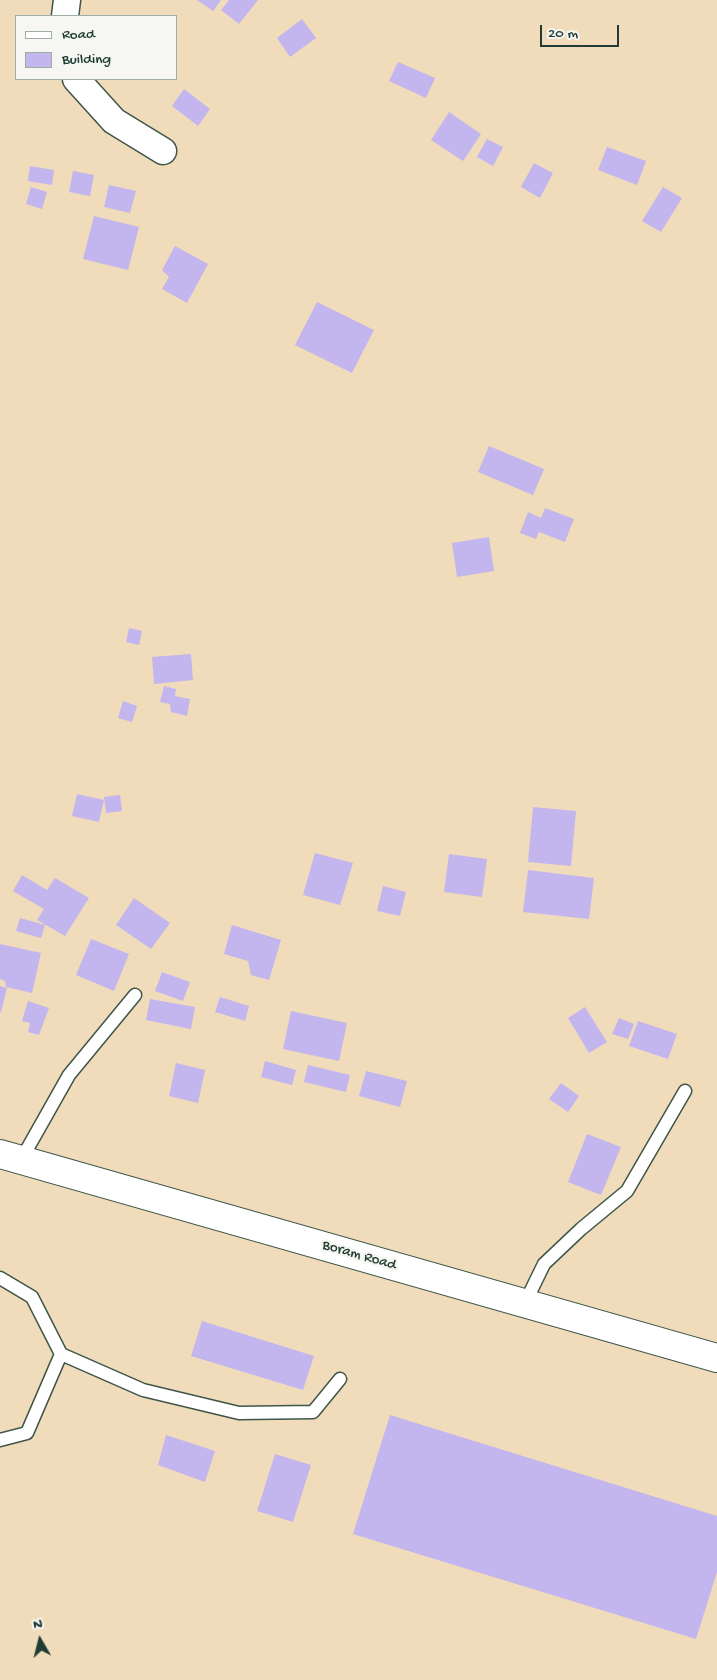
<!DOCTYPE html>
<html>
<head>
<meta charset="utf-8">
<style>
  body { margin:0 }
  #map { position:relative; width:717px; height:1680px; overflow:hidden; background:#f0dcbb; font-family:"Gochi Hand",sans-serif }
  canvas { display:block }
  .legend { position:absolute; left:15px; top:15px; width:162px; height:65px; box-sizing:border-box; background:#f6f6f2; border:1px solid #a0aca6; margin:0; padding:6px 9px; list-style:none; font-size:15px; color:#1f3d34 }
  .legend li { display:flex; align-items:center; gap:10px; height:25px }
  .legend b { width:25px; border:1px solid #a0aca6 }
  .north { position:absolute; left:15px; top:1615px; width:50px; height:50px; -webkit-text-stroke:4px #f6f6f2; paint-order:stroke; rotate:352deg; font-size:14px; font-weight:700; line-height:20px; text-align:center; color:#1f3d34 }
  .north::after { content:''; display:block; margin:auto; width:18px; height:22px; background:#1f3d34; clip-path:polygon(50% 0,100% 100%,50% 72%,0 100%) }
  .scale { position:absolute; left:540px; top:25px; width:79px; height:22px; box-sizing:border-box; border:2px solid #1f3d34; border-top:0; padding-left:6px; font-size:15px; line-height:18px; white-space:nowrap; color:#1f3d34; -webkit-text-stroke:4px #f6f6f2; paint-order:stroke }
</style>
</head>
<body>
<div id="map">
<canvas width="717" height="1680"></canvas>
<ul class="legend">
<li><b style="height:6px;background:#fff"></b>Road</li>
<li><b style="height:14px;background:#c3b5ed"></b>Building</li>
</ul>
<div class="north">N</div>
<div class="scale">20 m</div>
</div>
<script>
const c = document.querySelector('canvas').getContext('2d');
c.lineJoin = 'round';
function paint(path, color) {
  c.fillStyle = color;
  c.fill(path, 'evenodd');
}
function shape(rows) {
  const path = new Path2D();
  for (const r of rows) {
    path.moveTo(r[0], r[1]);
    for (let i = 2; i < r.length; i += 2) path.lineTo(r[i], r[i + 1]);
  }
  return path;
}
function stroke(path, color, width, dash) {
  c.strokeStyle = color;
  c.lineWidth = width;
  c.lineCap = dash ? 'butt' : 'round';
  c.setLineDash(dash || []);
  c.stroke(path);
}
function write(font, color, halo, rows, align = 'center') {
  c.font = font + ' "Gochi Hand",sans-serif';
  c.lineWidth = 5;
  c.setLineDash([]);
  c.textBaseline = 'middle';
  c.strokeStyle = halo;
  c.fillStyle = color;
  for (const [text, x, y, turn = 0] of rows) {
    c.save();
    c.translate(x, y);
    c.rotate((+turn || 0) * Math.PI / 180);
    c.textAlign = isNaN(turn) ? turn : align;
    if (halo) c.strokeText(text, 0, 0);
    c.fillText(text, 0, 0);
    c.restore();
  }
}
paint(shape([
  [197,0,221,0,213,11],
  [229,0,258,0,239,24,221,10],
  [302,19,316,38,290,57,277,38],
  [398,62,435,78,426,98,389,81],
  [184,89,210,109,198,126,172,106],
  [449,112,481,134,463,161,431,140],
  [487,139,503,147,493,166,477,157],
  [607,147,646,161,637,185,598,170],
  [534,163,553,173,540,198,521,187],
  [30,166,54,170,52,185,28,181],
  [73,171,94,175,90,196,69,192],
  [109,185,136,191,130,213,104,207],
  [31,187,47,192,42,209,26,204],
  [663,187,682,198,661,232,642,221],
  [94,216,139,227,128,270,83,259],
  [175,246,208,264,187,303,162,289,169,277,162,270],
  [317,302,374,330,352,373,295,345],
  [489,446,544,469,533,495,478,472],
  [545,508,574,519,565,542,539,532,536,539,520,533,528,512,541,518],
  [489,537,494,571,457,577,452,543],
  [129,628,142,631,139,645,126,642],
  [191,654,193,680,154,684,152,657],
  [164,686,176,689,175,696,190,699,187,716,171,712,170,704,160,702],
  [123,701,137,706,132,722,118,718],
  [77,794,104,800,99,822,72,816],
  [120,795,122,811,106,813,104,797],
  [533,807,576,811,571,866,528,862],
  [315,853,353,863,340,905,303,895],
  [449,854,487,859,482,897,444,892],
  [528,870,594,878,589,919,523,912],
  [22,875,47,890,55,878,89,898,65,936,37,920,44,909,13,891],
  [383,886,406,892,400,916,377,911],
  [134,898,170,923,151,949,116,925],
  [20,918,45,925,41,938,16,931],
  [232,925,281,940,269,980,251,975,248,961,224,954],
  [91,939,129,954,114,991,76,975],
  [0,944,41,953,32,993,6,987,5,981,0,979],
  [162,972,190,982,183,1001,155,991],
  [0,986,7,988,1,1012,0,1012],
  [220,997,249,1006,245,1021,215,1012],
  [150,999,195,1007,191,1029,146,1020],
  [28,1001,49,1008,39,1035,28,1032,30,1023,22,1021],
  [585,1007,607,1042,589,1053,568,1018],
  [291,1011,347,1023,339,1061,283,1049],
  [619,1018,634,1024,628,1039,612,1034],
  [638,1021,677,1034,668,1059,629,1046],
  [265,1061,296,1070,292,1085,261,1077],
  [176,1063,205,1070,198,1103,169,1096],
  [308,1065,350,1075,346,1092,304,1082],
  [366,1071,407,1081,400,1107,359,1096],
  [561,1083,579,1096,568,1112,549,1099],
  [587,1134,621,1147,601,1195,568,1182],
  [202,1321,314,1356,303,1390,191,1356],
  [390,1415,717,1516,717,1572,696,1639,353,1534],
  [166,1435,215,1451,205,1482,158,1465],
  [275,1454,311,1465,293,1522,257,1511]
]), '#c3b5ed');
const lane = shape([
  [21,1160,69,1075,135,995],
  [0,1278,32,1297,61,1354,27,1433,0,1440],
  [525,1303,544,1264,581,1229,627,1191,685,1091],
  [61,1354,143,1390,239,1413,313,1412,340,1379]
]);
const street = shape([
  [65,16,67,0],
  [76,79,114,121,163,151]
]);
const primary = shape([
  [0,1154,717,1358]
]);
stroke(lane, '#3e5548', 15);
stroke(street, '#3e5548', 29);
stroke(primary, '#3e5548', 30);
stroke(lane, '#fff', 12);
stroke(street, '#fff', 26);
stroke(primary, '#fff', 28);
write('15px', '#1f3d34', '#f6f6f2', [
  ["Boram Road",359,1256,16]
]);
</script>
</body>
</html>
